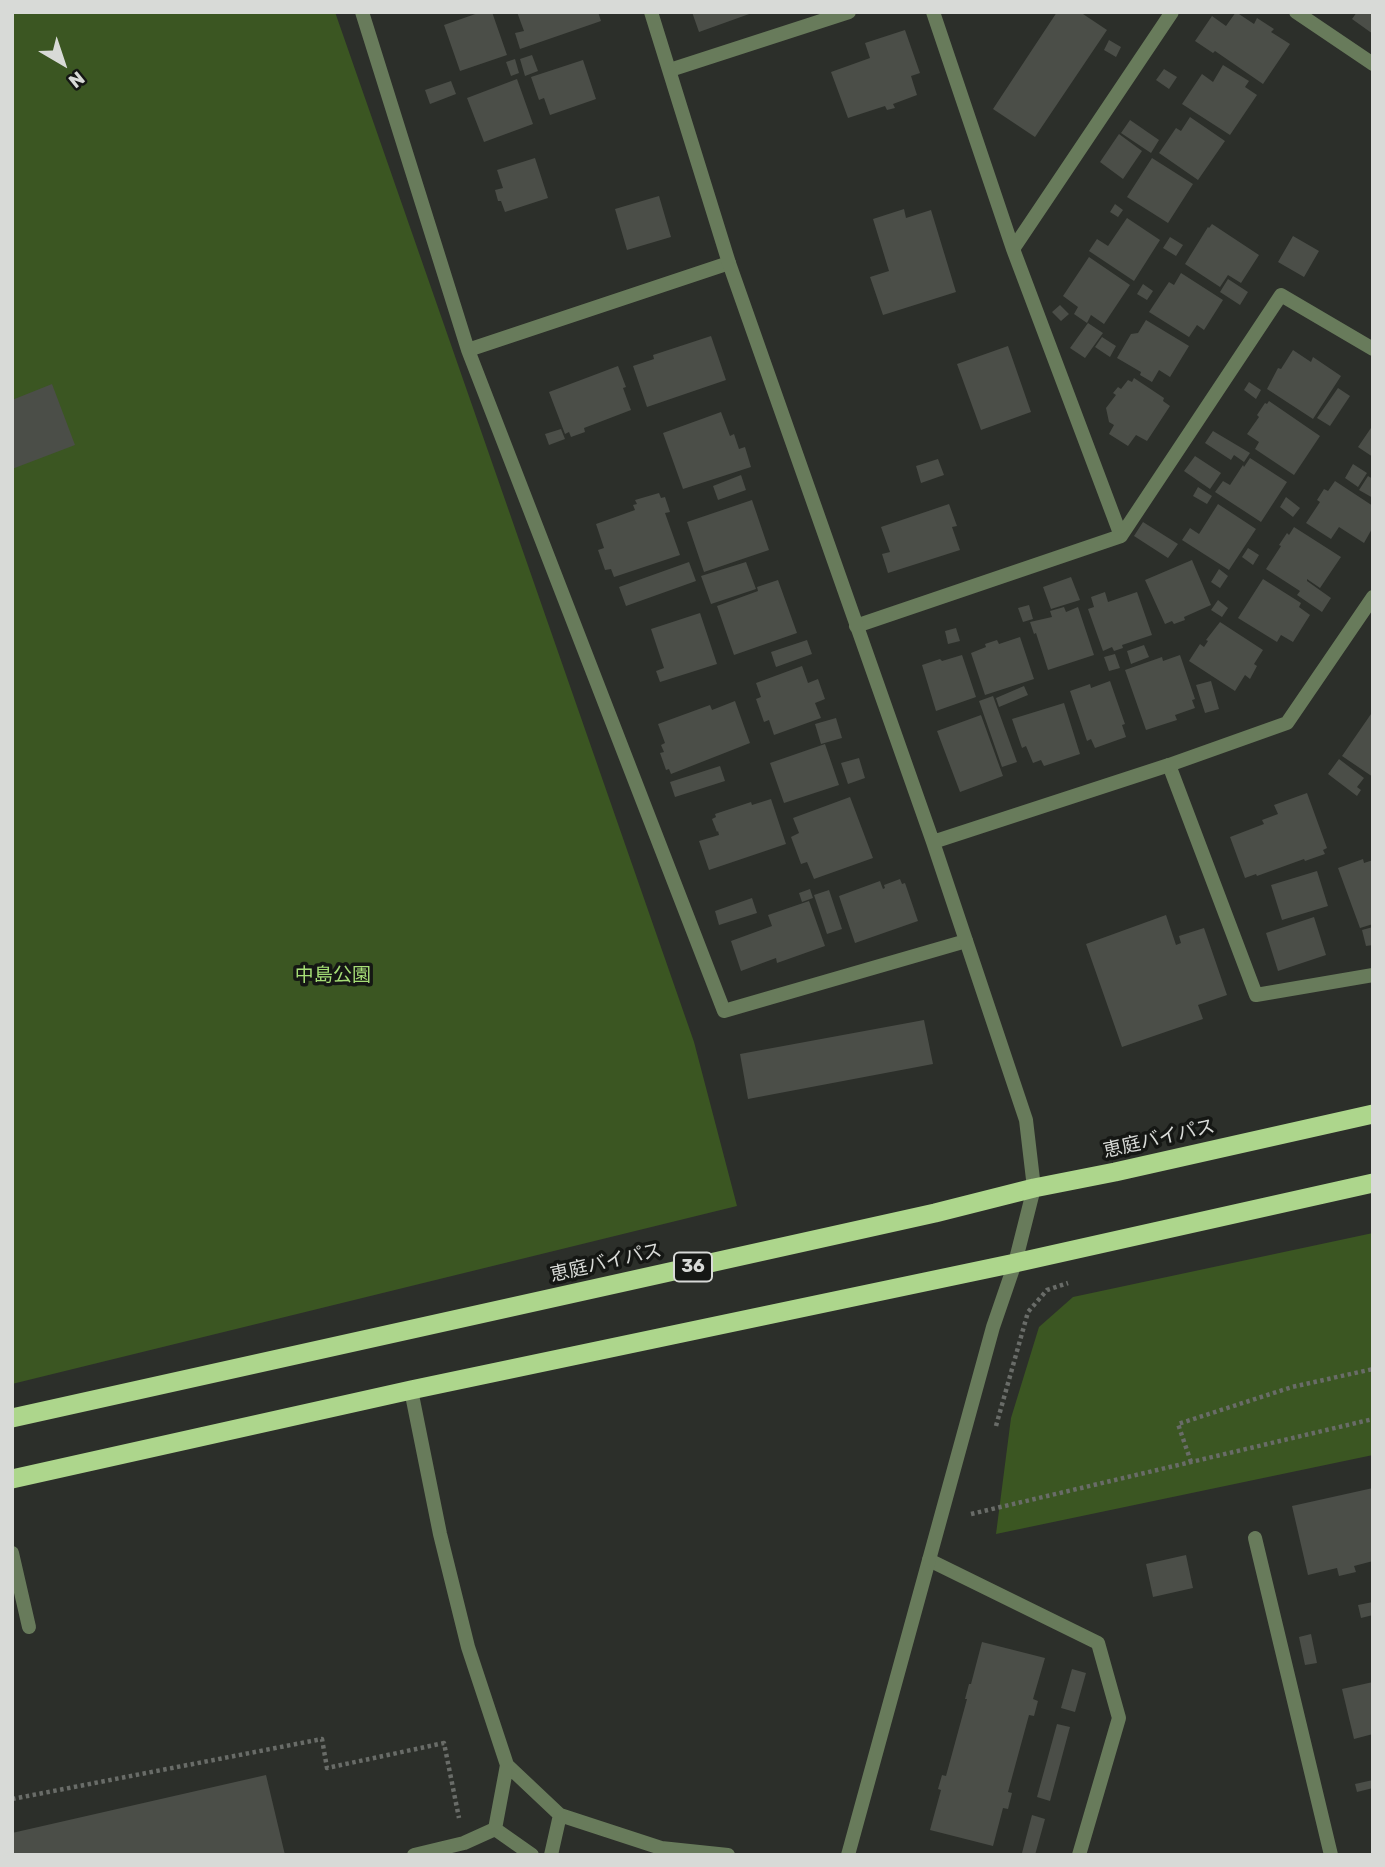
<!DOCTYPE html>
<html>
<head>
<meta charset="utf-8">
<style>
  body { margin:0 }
  #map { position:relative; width:1385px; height:1867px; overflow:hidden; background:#2c2f2a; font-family:Rubik,sans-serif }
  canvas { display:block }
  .frame { position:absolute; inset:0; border:14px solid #d8dad7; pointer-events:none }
  .north { position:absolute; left:28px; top:28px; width:70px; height:70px; -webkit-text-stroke:5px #151714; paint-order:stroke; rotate:141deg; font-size:19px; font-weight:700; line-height:28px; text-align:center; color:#d8dad7 }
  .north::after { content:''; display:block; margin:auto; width:24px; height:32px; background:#d8dad7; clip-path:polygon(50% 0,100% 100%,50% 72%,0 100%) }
</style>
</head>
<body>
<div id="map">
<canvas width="1385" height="1867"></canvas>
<div class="frame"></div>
<div class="north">N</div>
</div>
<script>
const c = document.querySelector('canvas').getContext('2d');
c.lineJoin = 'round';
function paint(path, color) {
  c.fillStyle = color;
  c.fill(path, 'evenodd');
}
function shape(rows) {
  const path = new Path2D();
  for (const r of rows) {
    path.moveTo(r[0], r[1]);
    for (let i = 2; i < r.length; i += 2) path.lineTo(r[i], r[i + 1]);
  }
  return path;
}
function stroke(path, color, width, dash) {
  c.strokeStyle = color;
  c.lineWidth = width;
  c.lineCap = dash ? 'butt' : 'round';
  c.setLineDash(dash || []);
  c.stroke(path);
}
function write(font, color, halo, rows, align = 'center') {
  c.font = font + ' Rubik,"Noto Sans JP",sans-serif';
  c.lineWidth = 7;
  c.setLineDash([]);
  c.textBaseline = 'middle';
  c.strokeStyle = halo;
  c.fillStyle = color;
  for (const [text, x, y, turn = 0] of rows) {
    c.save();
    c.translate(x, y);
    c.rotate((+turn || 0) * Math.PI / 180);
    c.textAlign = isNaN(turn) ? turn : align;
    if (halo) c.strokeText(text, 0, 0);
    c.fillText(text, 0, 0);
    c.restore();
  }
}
paint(shape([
  [12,12,335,12,694,1042,737,1206,12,1384],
  [1373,1233,1373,1455,996,1534,1011,1418,1039,1327,1073,1297]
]), '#3b5622');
paint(shape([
  [481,12,492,12,507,55,460,71,444,25],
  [517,12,598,12,601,21,520,49,515,33,524,31],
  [692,12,751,12,752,13,699,32],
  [1057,12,1080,12,1107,30,1035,137,993,109],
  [1236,12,1254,24,1257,18,1274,29,1271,32,1290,44,1263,84,1215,51,1213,53,1195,41,1212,16,1226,26],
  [1357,12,1373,12,1373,34,1352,19],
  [905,30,920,73,911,76,917,95,893,104,895,108,887,110,885,106,848,118,831,72,870,58,865,43],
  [1109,40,1121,47,1116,57,1104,50],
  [532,55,538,71,525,76,520,59],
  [515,59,519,73,511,76,506,62],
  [583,60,596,99,550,115,544,98,539,100,531,77],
  [1223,65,1249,81,1245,87,1257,95,1230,135,1182,104,1202,74,1213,82],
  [1164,69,1177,77,1169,89,1156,80],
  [517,79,533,124,484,142,467,98],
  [451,81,456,94,430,104,425,90],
  [1190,117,1225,141,1198,180,1159,153,1176,128,1181,131],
  [1130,120,1159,140,1151,153,1121,133],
  [1119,134,1142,151,1123,179,1100,162],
  [535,158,548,198,505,212,501,201,498,201,495,190,503,188,497,170],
  [1152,158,1193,184,1168,223,1127,197],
  [659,196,671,237,627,250,615,209],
  [1115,204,1123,210,1118,217,1110,212],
  [904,209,906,218,931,210,956,292,883,315,870,277,889,271,873,219],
  [1127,218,1160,240,1134,281,1089,251,1097,239,1108,246],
  [1212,224,1259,255,1241,283,1228,275,1220,287,1185,264,1208,227,1209,228],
  [1293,236,1319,251,1304,277,1278,262],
  [1170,237,1183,245,1176,256,1163,248],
  [1089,257,1130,285,1104,324,1091,315,1087,323,1074,314,1078,307,1063,296],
  [1181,273,1223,300,1204,330,1197,325,1189,337,1149,312,1169,282,1174,285],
  [1228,279,1248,292,1240,305,1220,292],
  [1143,284,1153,291,1147,300,1137,294],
  [1060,305,1069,314,1061,321,1052,312],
  [1146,320,1189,346,1170,377,1159,370,1152,382,1140,375,1141,372,1117,358,1131,334,1138,333],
  [1088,323,1103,333,1085,358,1070,348],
  [711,336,726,380,647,407,633,366,654,359,653,355],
  [1102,337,1116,346,1110,357,1095,347],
  [1008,346,1031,412,981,430,957,364],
  [1293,350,1311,362,1313,357,1341,376,1313,419,1267,389,1278,368,1281,369],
  [618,366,626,387,623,388,631,410,584,428,585,432,571,437,569,432,565,434,549,392],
  [1134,378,1164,398,1163,401,1170,406,1147,441,1136,435,1128,446,1109,434,1114,425,1109,422,1106,408,1116,395,1113,393,1118,387,1121,389,1128,380,1132,382],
  [1249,382,1261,390,1256,399,1244,390],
  [52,384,75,445,12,469,12,400],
  [1338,388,1350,396,1330,426,1317,418],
  [1269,401,1320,436,1294,475,1255,449,1259,442,1247,434,1259,417,1257,415,1265,403,1267,404],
  [721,412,730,436,734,434,739,449,745,447,751,467,683,489,663,433],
  [1373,425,1373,457,1358,447],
  [561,429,565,439,549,445,545,434],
  [1213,431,1250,453,1244,462,1234,455,1231,460,1205,443],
  [1195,456,1221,473,1210,489,1184,471],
  [1250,458,1287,482,1261,522,1215,492,1223,481,1230,485,1243,465,1244,467],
  [938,459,944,475,921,483,916,466],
  [1353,464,1367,473,1358,487,1345,478],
  [741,475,746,490,718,500,713,486],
  [1368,476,1373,479,1373,498,1359,490],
  [1335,481,1373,506,1373,527,1364,543,1339,527,1331,539,1306,523,1320,502,1317,500,1324,489,1328,491],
  [1198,487,1212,496,1207,504,1193,496],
  [659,493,661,498,665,497,670,512,665,513,680,555,614,577,611,569,605,570,598,550,604,548,596,524,635,510,633,505,637,504,635,500],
  [1286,497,1300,508,1293,517,1280,507],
  [752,500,769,550,704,572,687,522],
  [949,504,957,526,952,527,960,550,888,573,882,554,890,552,881,527],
  [1218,504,1256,529,1229,570,1182,540,1190,528,1199,534],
  [1143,522,1178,544,1168,558,1134,536],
  [1294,527,1341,557,1320,588,1307,579,1307,581,1331,598,1322,612,1297,595,1300,591,1266,569,1281,546,1279,545,1287,533,1289,535],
  [1248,548,1259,555,1253,565,1242,557],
  [1192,560,1211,605,1184,617,1185,620,1174,624,1172,621,1165,624,1145,580],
  [689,562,696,581,626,606,619,587],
  [746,562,756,589,711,604,701,576],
  [1219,569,1228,576,1220,588,1211,582],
  [1071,577,1080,600,1051,609,1043,587],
  [1263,579,1301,603,1299,607,1310,615,1293,642,1281,635,1277,642,1238,618],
  [778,580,797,633,734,655,717,606,758,591,757,587],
  [1105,592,1108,602,1137,592,1152,635,1122,645,1123,648,1114,651,1112,647,1103,651,1088,609,1094,607,1091,597],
  [1218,600,1228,608,1222,617,1211,610],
  [1029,605,1033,619,1023,622,1018,608],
  [1064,607,1066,612,1078,607,1094,655,1048,670,1036,633,1034,634,1030,622,1052,617,1050,611],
  [700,613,717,664,660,682,656,671,664,668,651,629],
  [1220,622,1263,650,1254,664,1257,666,1250,679,1245,675,1235,691,1189,661,1200,644,1204,647,1208,641,1206,640],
  [956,628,960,641,948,644,945,631],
  [1020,637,1034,679,985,695,971,653,986,647,985,644,997,640,999,644],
  [807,640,812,654,776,667,771,652],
  [1144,645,1149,657,1131,664,1127,651],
  [1115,654,1120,668,1109,671,1104,657],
  [962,655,976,697,936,711,922,665,940,659,942,661],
  [1180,655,1195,699,1192,700,1195,708,1175,715,1177,720,1146,730,1125,670,1162,657,1163,661],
  [802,666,808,683,818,679,825,699,815,703,821,718,774,735,769,720,764,722,756,699,761,697,756,683],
  [1110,681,1125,724,1122,725,1126,737,1095,748,1091,739,1087,741,1070,691,1090,684,1091,688],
  [1211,681,1219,709,1205,713,1196,685],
  [1024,686,1028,695,999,707,996,698],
  [993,696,1017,762,1002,767,979,701],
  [735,701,750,743,671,774,669,769,666,770,660,753,664,752,661,745,665,743,658,724,710,705,712,710],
  [1064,703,1080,754,1044,766,1041,760,1033,763,1026,746,1022,748,1012,719],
  [1371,714,1373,715,1373,777,1342,756],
  [981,715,1003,776,960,792,937,731],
  [836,718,842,738,821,744,815,724],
  [825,744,839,785,784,803,770,763],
  [859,758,865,778,848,784,841,763],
  [1339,759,1364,778,1357,787,1361,790,1357,796,1328,774],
  [720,766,725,781,675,797,670,782],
  [1307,793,1327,848,1323,850,1325,854,1305,861,1304,859,1257,876,1256,874,1245,878,1230,837,1264,824,1262,820,1278,814,1274,805],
  [850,797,873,858,814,879,807,862,801,864,791,837,799,833,793,818],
  [771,799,786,844,709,870,699,841,719,835,718,831,717,832,712,819,716,817,715,814,751,802,752,805],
  [1363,859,1364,863,1373,860,1373,924,1360,928,1338,868],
  [1317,871,1328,906,1282,920,1271,885],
  [900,879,902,884,905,883,918,921,855,943,839,896,880,881,883,889,885,888,884,885],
  [810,889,813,898,802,902,799,893],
  [829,890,842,929,827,934,814,895],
  [752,898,757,913,719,925,715,911],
  [809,901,825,946,777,963,776,958,741,971,731,941,772,926,768,915],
  [1166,915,1176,945,1181,943,1179,936,1204,928,1227,995,1198,1005,1203,1019,1122,1047,1086,944],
  [1314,917,1326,955,1278,971,1266,933],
  [1373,927,1373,945,1366,946,1362,930],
  [924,1020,933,1064,748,1099,740,1054],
  [1373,1488,1373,1561,1354,1566,1356,1572,1339,1576,1337,1568,1308,1575,1292,1506],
  [1186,1555,1193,1588,1153,1597,1146,1564],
  [1373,1602,1373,1615,1361,1618,1358,1605],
  [1311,1634,1317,1663,1305,1665,1299,1637],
  [982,1642,1045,1658,1033,1699,1038,1701,1034,1716,1029,1715,1008,1792,1012,1793,1008,1809,1003,1808,993,1846,930,1830,941,1790,938,1789,942,1775,946,1776,967,1699,965,1699,969,1684,971,1684],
  [1072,1669,1086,1673,1075,1712,1061,1708],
  [1373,1682,1373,1734,1354,1739,1342,1689],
  [1057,1724,1070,1727,1050,1801,1037,1797],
  [266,1775,285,1855,12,1855,12,1833],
  [1373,1780,1373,1788,1357,1792,1355,1784],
  [1032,1815,1045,1819,1035,1855,1028,1855,1022,1853]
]), '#4b4e48');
stroke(shape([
  [996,1426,1028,1312,1047,1290,1068,1283],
  [1191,1462,1178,1424,1292,1387,1373,1369],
  [971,1514,1373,1419],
  [12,1799,322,1739,327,1768,444,1743,459,1818]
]), '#696c68', 4.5, [3.5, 3.5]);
stroke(shape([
  [411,1390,440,1534,468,1647,507,1765,560,1815,661,1848,728,1855],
  [12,1553,29,1627],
  [929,1560,1098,1643,1119,1718,1079,1855],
  [507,1765,495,1829,532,1855],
  [414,1855,464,1843,495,1829],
  [551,1855,560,1815]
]), '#687b5b', 14);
stroke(shape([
  [362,12,468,350,724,1011,966,941],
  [933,12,1013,249,1121,536],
  [1296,12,1373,64],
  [670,70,849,12],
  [1013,249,1172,12],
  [468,350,729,263],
  [856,626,1121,536,1281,295,1373,349],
  [1169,765,1256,995,1373,975],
  [1255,1538,1331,1855]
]), '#687b5b', 14);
stroke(shape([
  [651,12,729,263,933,842,1026,1120,1034,1188,1015,1263,993,1327,848,1855],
  [933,842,1169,765,1287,723,1373,597]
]), '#687b5b', 14);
stroke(shape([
  [12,1418,935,1213,1034,1188,1115,1172,1373,1114],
  [12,1479,411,1390,1015,1263,1373,1183]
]), '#add68c', 19);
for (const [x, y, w] of [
  [693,1267,38]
]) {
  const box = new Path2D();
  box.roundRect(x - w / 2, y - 14.5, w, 29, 5);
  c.fillStyle = '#151714';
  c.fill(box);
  stroke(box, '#d8dad7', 2);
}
write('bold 18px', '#d8dad7', null, [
  ["36",693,1267]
]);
write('19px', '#a6de76', '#151714', [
  ["中島公園",333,976]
]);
write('19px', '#d8dad7', '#151714', [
  ["恵庭バイパス",1159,1139,-13],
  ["恵庭バイパス",606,1263,-13]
]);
</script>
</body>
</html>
